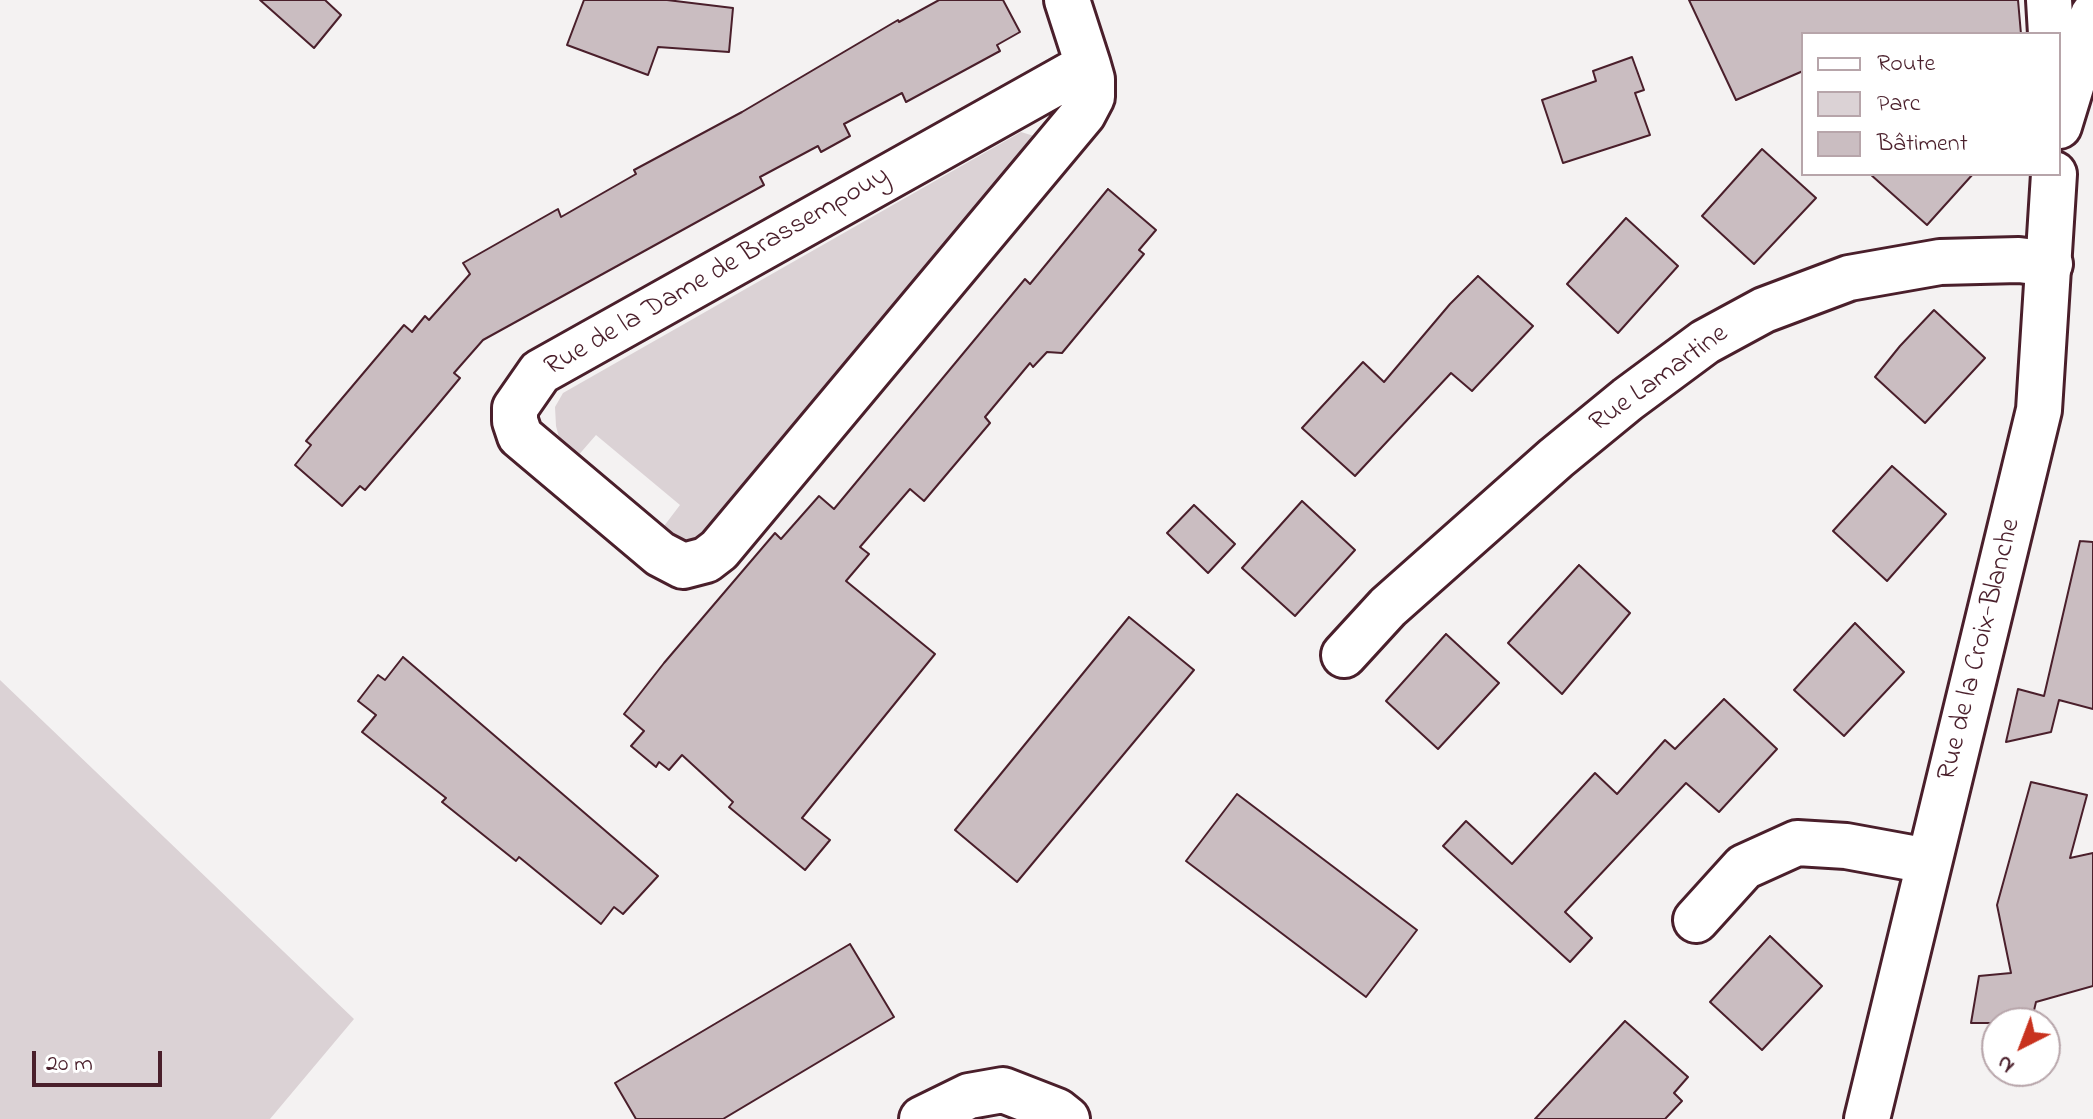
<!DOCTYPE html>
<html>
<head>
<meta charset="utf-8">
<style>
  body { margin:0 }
  #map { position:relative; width:2093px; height:1119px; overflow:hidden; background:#f4f2f2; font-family:"Indie Flower",sans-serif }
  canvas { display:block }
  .legend { position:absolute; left:1801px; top:32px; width:260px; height:144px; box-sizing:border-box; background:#fff; border:2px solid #b7a5aa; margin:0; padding:10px 14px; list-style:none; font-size:24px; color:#4a1f2b }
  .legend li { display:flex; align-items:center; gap:16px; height:40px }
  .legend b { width:40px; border:2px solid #b7a5aa }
  .north { position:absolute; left:1981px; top:1007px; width:80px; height:80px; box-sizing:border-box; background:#fff; border:2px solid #b7a5aa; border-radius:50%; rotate:222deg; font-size:22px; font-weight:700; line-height:32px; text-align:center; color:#4a1f2b }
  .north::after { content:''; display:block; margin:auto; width:28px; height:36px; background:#c8321e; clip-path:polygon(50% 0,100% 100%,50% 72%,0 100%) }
  .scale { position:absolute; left:32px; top:1051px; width:130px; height:36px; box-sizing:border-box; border:4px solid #4a1f2b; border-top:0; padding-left:10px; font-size:24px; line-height:28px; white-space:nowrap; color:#4a1f2b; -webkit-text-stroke:6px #fff; paint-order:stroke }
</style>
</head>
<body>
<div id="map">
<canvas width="2093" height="1119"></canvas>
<ul class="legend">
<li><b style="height:10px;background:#fff"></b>Route</li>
<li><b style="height:22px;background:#dbd2d5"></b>Parc</li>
<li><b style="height:22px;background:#cabdc1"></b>Bâtiment</li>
</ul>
<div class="north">N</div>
<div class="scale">20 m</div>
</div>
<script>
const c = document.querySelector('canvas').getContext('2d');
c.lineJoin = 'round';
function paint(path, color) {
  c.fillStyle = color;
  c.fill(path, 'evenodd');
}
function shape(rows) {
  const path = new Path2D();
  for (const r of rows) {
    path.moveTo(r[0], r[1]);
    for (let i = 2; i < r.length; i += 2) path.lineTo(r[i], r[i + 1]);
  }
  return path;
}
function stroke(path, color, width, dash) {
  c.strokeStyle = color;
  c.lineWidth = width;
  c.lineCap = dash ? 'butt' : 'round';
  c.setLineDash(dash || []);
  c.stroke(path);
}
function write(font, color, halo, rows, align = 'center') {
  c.font = font + ' "Indie Flower",sans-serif';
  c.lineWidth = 7;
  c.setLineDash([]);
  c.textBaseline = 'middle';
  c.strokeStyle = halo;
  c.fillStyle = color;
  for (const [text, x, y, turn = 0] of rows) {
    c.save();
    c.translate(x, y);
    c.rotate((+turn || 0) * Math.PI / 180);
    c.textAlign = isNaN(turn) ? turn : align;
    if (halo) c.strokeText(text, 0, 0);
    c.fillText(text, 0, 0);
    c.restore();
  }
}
paint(shape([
  [1021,132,1034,136,1034,149,711,532,695,542,676,542,661,530,680,505,596,435,576,458,561,445,556,426,555,407,563,393],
  [0,680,354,1019,270,1119,0,1119]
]), '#dbd2d5');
const building = shape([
  [260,0,325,0,341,15,314,48,260,0],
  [584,0,667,0,733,8,729,52,658,47,648,75,567,45,584,0],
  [939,0,1003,0,1020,32,997,45,1000,51,906,102,902,93,844,124,850,136,821,152,818,146,760,177,764,185,483,340,454,373,460,378,435,408,365,490,360,486,342,506,295,465,311,445,306,441,404,325,412,332,425,316,429,320,470,274,463,263,558,209,561,217,636,174,634,170,742,112,898,20,899,22,939,0],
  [1689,0,2018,0,2021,34,1803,34,1803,71,1736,100,1689,0],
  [1632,57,1644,90,1635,93,1650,135,1563,163,1542,100,1596,81,1593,71,1632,57],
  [1762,149,1816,198,1754,264,1702,216,1762,149],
  [1870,174,1973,174,1927,225,1870,174],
  [1108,189,1156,230,1139,250,1144,254,1062,353,1047,352,1033,367,1030,363,985,417,990,423,924,501,910,489,860,547,869,554,846,581,935,654,802,818,830,840,805,870,729,807,733,802,682,755,669,770,659,762,656,767,631,746,644,731,624,714,664,663,775,533,781,539,819,496,834,509,1025,279,1030,284,1108,189],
  [1626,218,1678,266,1618,333,1567,284,1626,218],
  [1478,276,1533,326,1472,391,1451,373,1355,476,1302,428,1363,362,1384,382,1450,304,1478,276],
  [1934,310,1985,358,1925,423,1875,377,1900,346,1934,310],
  [1892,466,1946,514,1887,581,1833,531,1892,466],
  [1302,501,1355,550,1295,616,1242,568,1302,501],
  [1194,505,1235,544,1208,573,1167,533,1194,505],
  [2080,541,2093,542,2093,709,2059,700,2051,732,2006,742,2018,689,2044,696,2080,541],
  [1579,565,1630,613,1562,694,1508,643,1579,565],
  [1129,617,1194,670,1017,882,955,830,1129,617],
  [1855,623,1904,672,1844,736,1794,690,1855,623],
  [1446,634,1499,683,1438,749,1386,701,1446,634],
  [403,657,658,876,623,914,614,907,601,924,519,857,516,861,442,802,446,798,362,732,376,715,358,701,378,675,385,680,403,657],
  [1724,699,1777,749,1719,812,1686,783,1565,912,1592,938,1570,962,1443,846,1466,821,1512,864,1595,773,1617,794,1665,740,1675,749,1724,699],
  [2031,782,2087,795,2070,858,2093,853,2093,986,2036,1002,2031,1023,1971,1023,1979,976,2011,973,1997,905,2031,782],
  [1237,794,1417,930,1366,997,1186,861,1237,794],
  [1770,936,1822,986,1762,1050,1710,1002,1770,936],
  [850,944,894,1017,723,1119,636,1119,615,1083,850,944],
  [1625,1021,1688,1077,1674,1093,1682,1101,1665,1119,1535,1119,1625,1021]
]);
paint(building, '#cabdc1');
stroke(building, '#4a1f2b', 2);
const minor = shape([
  [1067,0,1088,65,1092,79,1092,97,1083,114,719,550,706,560,683,566,660,554,520,436,515,421,515,408,540,372,1088,65],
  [1344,655,1388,607,1556,458,1628,399,1705,342,1764,310,1849,278,1940,262,2019,260,2050,264],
  [1696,920,1744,867,1797,843,1846,846,1928,861],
  [922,1119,969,1096,1003,1090,1057,1111,1067,1119]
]);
const secondary = shape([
  [2049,0,2051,34],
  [2059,126,2093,15],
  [1867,1119,2039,410,2054,174]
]);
stroke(minor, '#4a1f2b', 50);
stroke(secondary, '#4a1f2b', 50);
stroke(minor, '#fff', 44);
stroke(secondary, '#fff', 44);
write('28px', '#4a1f2b', '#fff', [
  ["Rue de la Dame de Brassempouy",718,273,-30],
  ["Rue Lamartine",1660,380,-36],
  ["Rue de la Croix-Blanche",1981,650,-76]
]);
</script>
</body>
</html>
